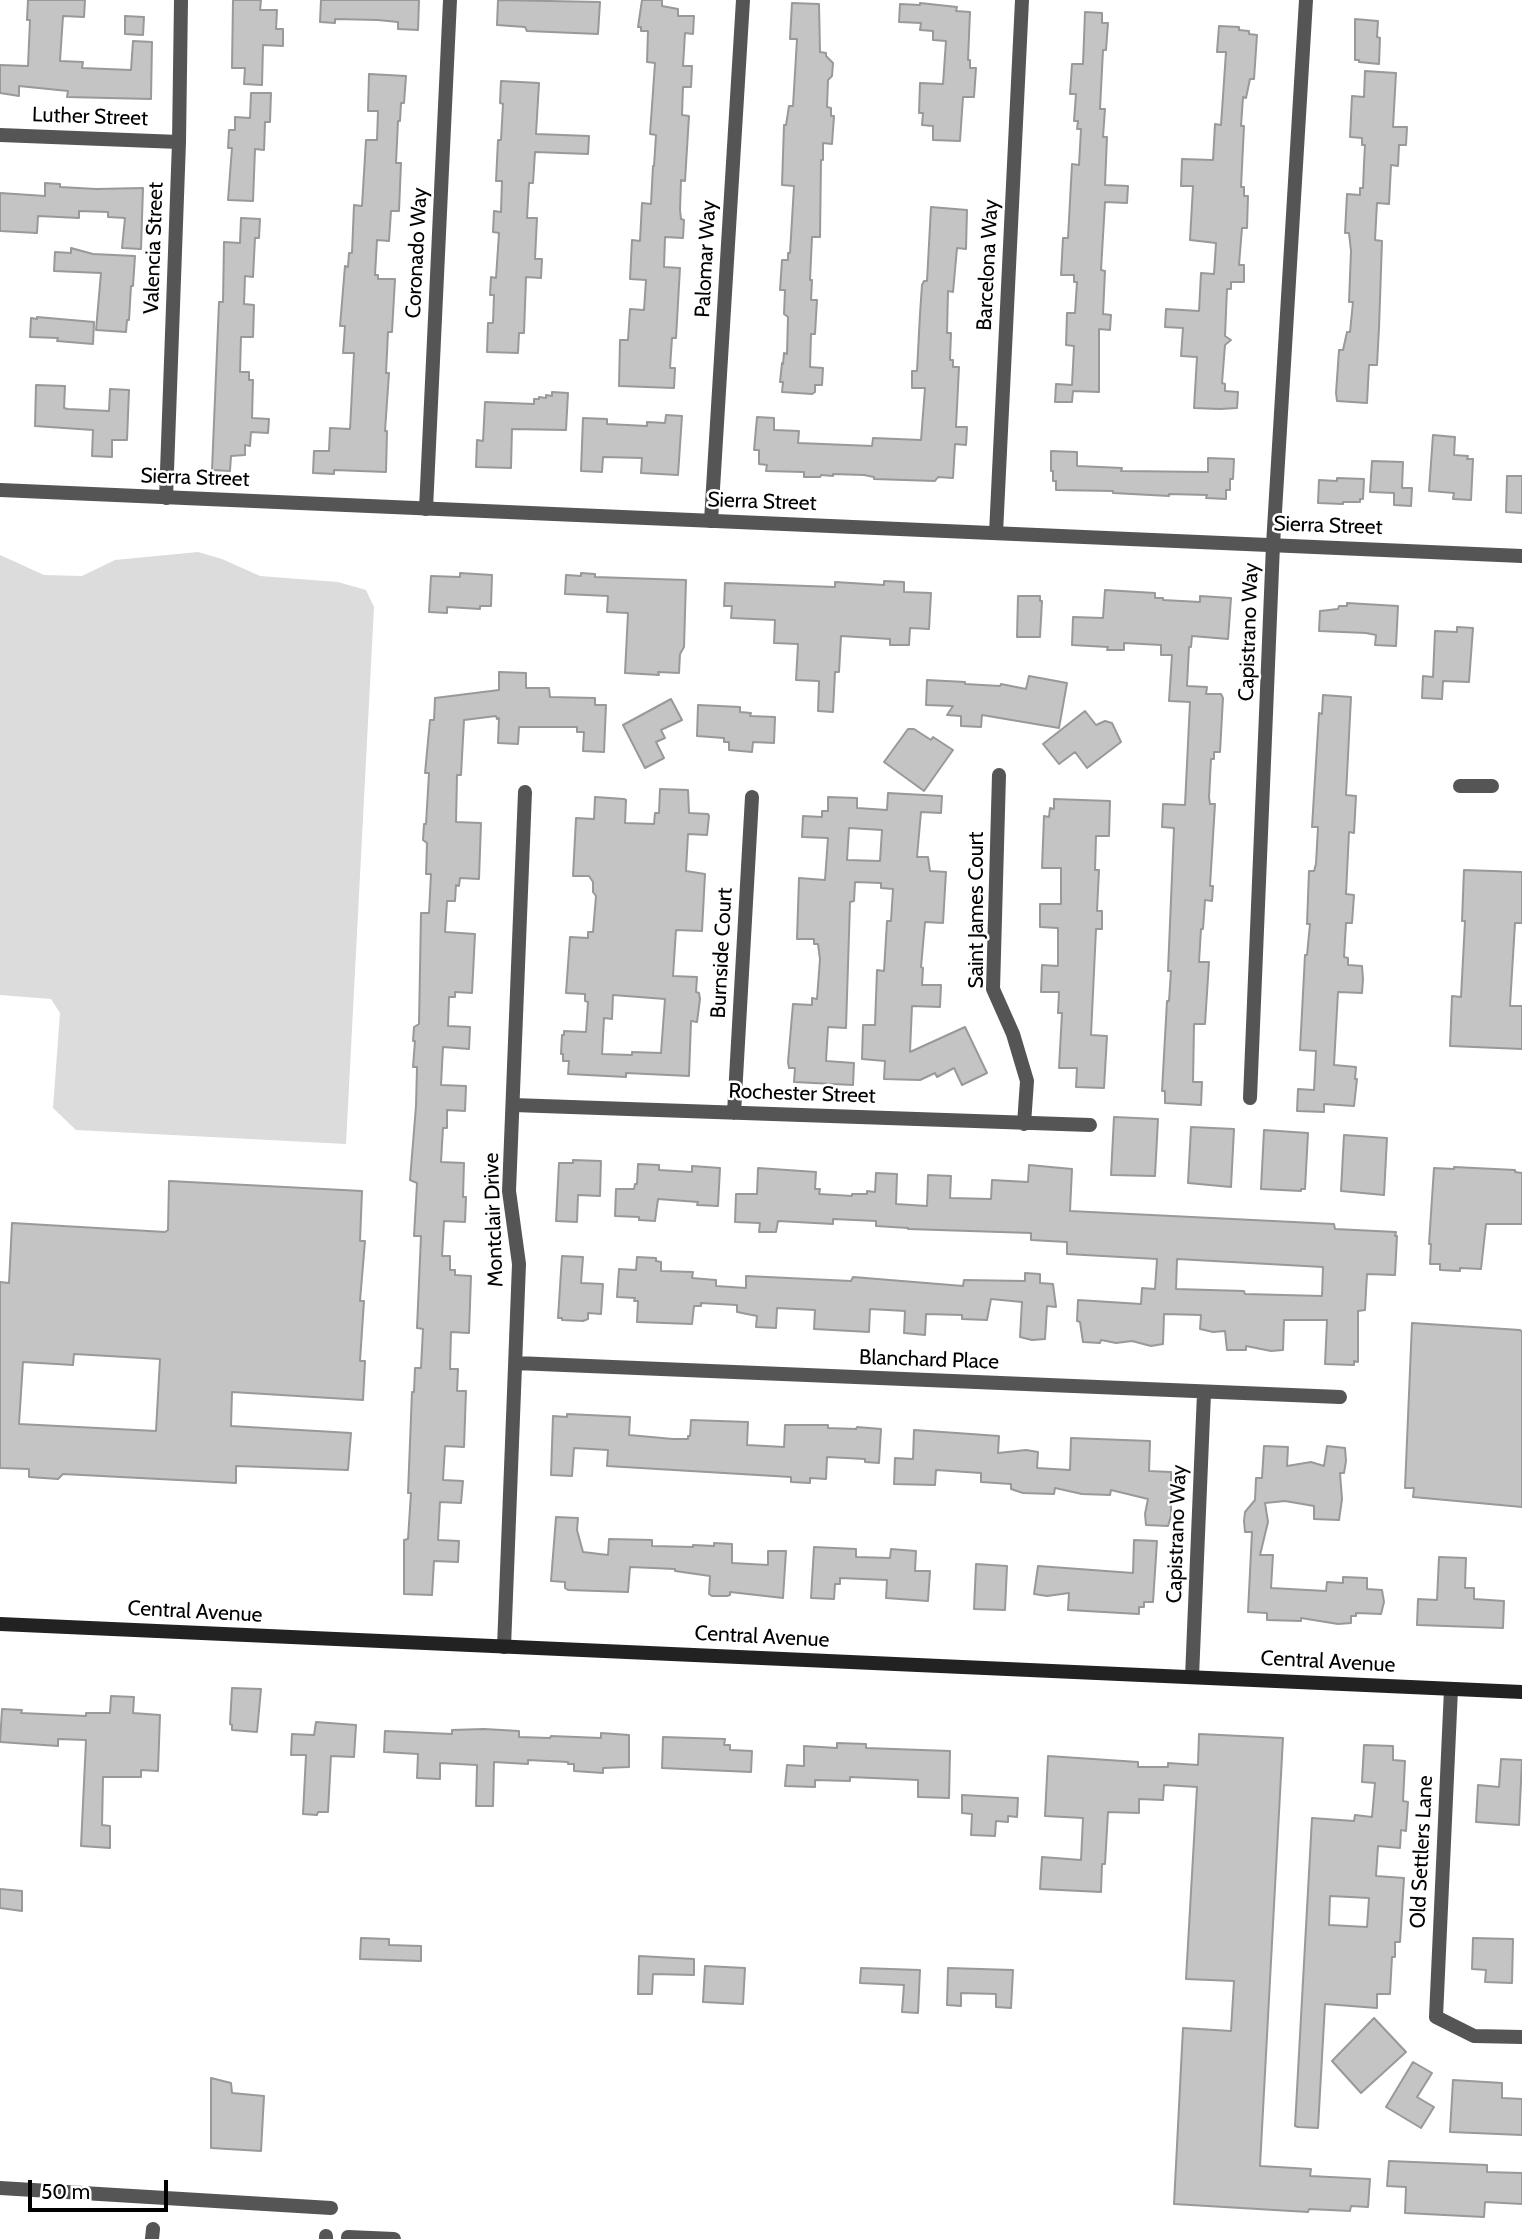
<!DOCTYPE html>
<html>
<head>
<meta charset="utf-8">
<style>
  body { margin:0 }
  #map { position:relative; width:1522px; height:2239px; overflow:hidden; background:#fff; font-family:Cabin,sans-serif }
  canvas { display:block }
  .scale { position:absolute; left:28px; top:2180px; width:140px; height:32px; box-sizing:border-box; border:4px solid #000; border-top:0; padding-left:9px; font-size:21px; line-height:24px; white-space:nowrap; color:#000; -webkit-text-stroke:5px #fff; paint-order:stroke }
</style>
</head>
<body>
<div id="map">
<canvas width="1522" height="2239"></canvas>
<div class="scale">50 m</div>
</div>
<script>
const c = document.querySelector('canvas').getContext('2d');
c.lineJoin = 'round';
function fill(path, color) { c.fillStyle = color; c.fill(path, 'evenodd'); }
function strokePath(path, color, width, dash) { c.strokeStyle = color; c.lineWidth = width; c.lineCap = dash ? 'butt' : 'round'; c.setLineDash(dash || []); c.stroke(path); }
function label(font, color, halo, rows, align = 'center') {
  c.font = font + ' Cabin,sans-serif'; c.lineWidth = 5; c.setLineDash([]); c.textBaseline = 'middle'; c.strokeStyle = halo; c.fillStyle = color; for (const [text, x, y, turn = 0] of rows) {
    c.save(); c.translate(x, y); c.rotate((+turn || 0) * Math.PI / 180); c.textAlign = isNaN(turn) ? turn : align; if (halo) c.strokeText(text, 0, 0); c.fillText(text, 0, 0); c.restore();
  }
}
const green = new Path2D(`
  M198,552L222,559L260,576L338,582L366,590L374,607L346,1144L76,1130L53,1108L60,1013L51,999L0,995V555L44,575L82,576L115,560Z`);
const building = new Path2D(`
  M28,0H85L84,17L63,16L60,61L83,62L82,68L131,70L133,41L152,42L151,99L67,97L68,91L19,86V96L0,93V65L28,66L30,20H27Z
  M233,0H261L260,10H277L276,29H283V46L263,45L262,85L244,84L245,68H232Z
  M321,0H419L418,30L398,29V22L378,20L335,19V23L320,22Z
  M498,0L600,2L598,34L527,31L525,27L497,25Z
  M642,0H662V6L678,9V16H694L693,34L685,33L683,66H692L691,87H683L682,115L689,116L685,181L681,180L680,210L681,219L684,220L683,238L665,237L664,267L680,268L676,338H672L670,368H675L674,388L619,386L620,340H628L630,309L644,310L646,280L630,279L632,240L640,241L642,203L651,204L653,166H654L656,135L650,134L655,63L647,62L648,31H641V27H638Z
  M792,3L819,4L820,52L826,53V56L833,63L832,76L828,80L827,107L831,108V116H834L832,144L823,143V160H821L820,237H812L810,280H812L811,300H817L815,334H811L810,367L823,368L822,385H815V392L812,394L782,392L783,382H780L782,363L783,364L784,353L787,354L788,317L784,314L785,290H780L782,260H788V253H790L794,186L782,185L784,125H786L789,106H793L797,39H790Z
  M920,3L957,7L956,11L970,12L968,60H970V68H976L974,97H963L960,141L933,140V126L922,125L923,113H919L920,83L943,84L946,41L933,40V31L920,30L921,23L899,22L900,4L920,5Z
  M1085,12L1102,13V23H1108L1106,50H1103L1100,109H1105L1103,137H1107L1105,185L1128,186L1127,203L1105,202L1101,270L1105,271L1103,314L1111,315L1110,330L1099,329V392L1073,391L1072,402H1055L1056,384L1072,385L1074,346L1066,345L1067,313H1075L1077,282H1074V275H1061L1063,238H1068L1072,164L1079,165L1081,129H1077L1078,121H1074L1076,94H1070L1072,64H1083Z
  M125,16L144,17L143,35L125,34Z
  M1355,19L1378,21L1377,37L1380,38L1379,64L1359,62V60H1355Z
  M1219,26L1239,27V30L1249,31V34L1257,35L1254,79H1250L1246,98L1243,97L1241,126H1244L1241,187H1244V196H1248L1247,228H1242L1239,265H1244V282H1231V289H1227L1225,336L1231,340L1225,345L1222,383L1225,384V391L1238,392L1237,408L1220,409L1194,408L1197,357L1181,356L1183,328L1165,327L1166,309L1199,311L1201,273L1214,274L1216,243L1190,240L1193,186H1181L1182,159L1213,160L1215,124L1221,125L1226,52H1217Z
  M1365,71L1396,73L1393,127H1407L1406,145H1399L1398,166L1391,165L1389,204L1377,203L1375,240L1382,241L1379,328L1377,365H1369L1367,403L1337,401L1336,393L1339,350H1343L1347,332H1350L1353,302H1349L1351,251L1349,233H1345L1347,194L1360,195V188H1363L1364,163L1365,145H1362V138L1350,137L1352,96L1364,97Z
  M369,74L406,76L404,103H401L400,121H398L396,163H401L399,211H391L389,241L377,240L375,275H378V279H395L392,332H388L386,373H389L385,431H387L386,472L334,470V474L313,473L314,451H329L330,428L350,429L354,353H343L345,326H340L345,266L348,267L349,253H352L354,205L362,206L366,140H377L378,111H368Z
  M501,81L539,83L536,134L589,136L588,154L535,152L533,183H529L527,218H537L535,259H542L541,278L526,277L524,333H519L518,353L487,352L488,323H493L494,295H490L491,277L496,278L499,233L493,232L494,211L501,212L502,181H496L498,140H501L503,104L500,103Z
  M251,93H271L270,122H265L264,150L255,149L253,201L228,200L232,148H228L229,130H235V117L250,118Z
  M45,183L60,184V187L96,189L143,188L141,249L122,248L125,218L108,217V212L79,211V218L38,216L37,233L0,231V193L45,196Z
  M931,207L967,210L966,249L957,248L953,292L948,291L947,333H951L950,360H953V367H959L956,427H967L966,445L955,444L953,478L938,477L935,481L874,479V477L864,475L833,474V476L821,475L820,477H804V472L766,471L767,465L759,464V450H754L757,417L774,418V430L799,431L798,443L872,446L873,438L921,440L925,388H912V371H917L920,314L922,285L924,281H927Z
  M241,218L260,219L259,238H255L253,277L245,276L244,304L254,305L253,337H241L240,372H249V380H253L252,418L269,419L268,433L251,432L250,446L245,445V455L231,456L230,471L212,470L219,302H223L224,242L240,243Z
  M71,248L93,254L135,256L133,286H131L129,320H127L126,332L96,330L101,273L54,271L55,252L71,253Z
  M37,317L94,322L93,344L57,341L58,338L30,337L31,318L37,319Z
  M36,385L65,386L64,408L68,409L109,411L110,389L129,390L127,440H112V457L92,456L93,430L35,426Z
  M552,392L568,393L566,430L512,429L511,468L476,467L477,440L483,441L485,402L534,404V399H539V397L546,398V395L552,396Z
  M666,415L682,416L678,475L641,473L642,458L603,457L602,472L581,471L583,418L607,419V424L647,426V422L665,423Z
  M1433,435L1455,437L1454,455L1468,456L1467,459H1473L1471,500L1453,499L1454,493L1429,491Z
  M1051,451L1077,452V466L1122,468L1121,471L1208,472V458L1234,459L1233,479H1230V490H1226V499L1206,498L1207,495L1169,494V496L1113,493V491L1056,490V481H1053V471H1051Z
  M1372,461L1403,462L1402,488H1412L1411,506L1394,505V493L1370,492Z
  M1507,476H1522V513L1506,512Z
  M1337,478L1364,479L1363,499H1360V502H1343V504L1318,503L1319,480L1337,481Z
  M460,573L492,575L491,606H480V609L447,607V613L429,612L431,576L460,577Z
  M581,573L595,574V577L686,580L684,647L680,654L679,673L658,672L659,675L625,673L628,613L607,612L608,596L565,594L566,575L581,576Z
  M884,581L904,582V592L931,593L929,629L910,628L909,645H890V639L841,636L839,672H835L833,712L818,711L819,681L796,680L798,644L774,643L775,620L731,618L732,606H724L725,583L835,587V582L884,585Z
  M1105,590L1155,593V598H1163V600L1200,602V596L1231,598L1228,639L1192,636L1191,647H1189L1187,686L1207,687L1206,694H1221L1223,698L1220,752H1214V759H1211L1209,797L1210,804H1215L1210,886H1213L1212,901L1205,900L1203,929H1201L1199,962H1209L1205,1024H1194L1193,1082H1202L1201,1105L1165,1103V1091H1162L1167,1001H1169L1171,971H1168L1174,828L1162,827L1163,804L1185,805L1190,702L1169,701L1172,655H1161V645L1124,643V650H1107L1108,647L1072,645L1073,617L1103,618Z
  M1018,596H1040V601H1042L1040,637H1017Z
  M1347,603L1398,606L1396,646L1375,645L1376,635L1366,633L1319,631L1320,611L1338,609L1339,606H1347Z
  M1457,627L1473,628L1469,682L1443,681L1442,699L1422,698L1423,676L1433,677L1435,631L1457,632Z
  M499,672L526,673V688H549L550,697L595,698V705H606L604,752L583,751L584,732H577V727H519L518,744L498,743L499,718L497,719L496,716L464,720L461,775H457L456,822L481,823L479,879L460,878L459,886L456,885L455,901H447L445,932L475,934L472,993L455,992V997H449L448,1026L470,1027L469,1049L443,1047L441,1085L466,1086L465,1111L447,1110V1128H443L441,1162L464,1163L463,1197H466L465,1222L444,1221L442,1256H450V1270H455V1275L471,1276L469,1333L451,1332L450,1369H458L457,1391H466L464,1447L445,1446L443,1480L463,1481L461,1503L440,1502L438,1540L459,1541L458,1562L434,1561L432,1595L404,1594V1540L408,1539L411,1493H408L412,1392H414L415,1368H421L423,1329L417,1328L421,1236H414L417,1183L410,1180L416,1106L417,1067H413L415,1041H413L414,1027L419,1024L421,913H429L431,874H426L427,843L423,840L424,824H426L429,773H425L430,720H434L435,698L499,690Z
  M1029,676L1067,683L1059,728L982,715L981,727L961,726V716L947,715L953,706L926,705L927,680L965,682V684L1000,686L1001,684L1026,689Z
  M1323,695L1351,697L1346,795L1356,796L1354,833L1349,832L1346,894L1354,895L1352,923H1346L1344,957L1348,958V965L1362,966L1363,979L1362,993L1338,992L1334,1065L1356,1067L1355,1079H1357L1354,1106L1324,1104V1112L1297,1111L1298,1089L1314,1090L1316,1051L1300,1050L1305,955H1307L1310,924H1307L1309,871H1314L1316,864L1318,827H1312L1319,713L1322,714Z
  M671,699L682,720L661,730L665,738L656,742L664,758L645,768L623,725Z
  M698,705L740,707V712L751,713L750,716L775,717L774,743L753,742L752,752L729,750V742H724V738L697,736Z
  M1085,711L1096,725L1105,721L1112,723L1121,742L1087,768L1075,752L1059,764L1043,744Z
  M908,729H914L931,740L933,737L953,750L924,791L884,762Z
  M660,789L688,790L689,813L708,814L709,816L707,835L688,834L686,871L705,874L702,931L676,930L673,976L697,977L696,992L699,993L700,999L697,1022L691,1021L689,1076L626,1073V1077L568,1074L569,1061H563V1054H561L562,1035H564V1031L586,1032L588,1002L585,1001V994L566,993L570,937L588,938V932H593L596,896L593,892V882L589,876H573L576,818L594,819L595,797L624,799L626,800L625,823L654,824L655,813H659ZM613,995L665,999L661,1053L632,1052V1055L602,1054L604,1018L612,1019Z
  M888,793L942,796L941,813L921,812L917,857H928L930,871L946,872L943,923L925,922L921,967L923,968L922,985H941L940,1007L912,1006L910,1052L965,1027L987,1073L962,1085L954,1068L937,1077L935,1073L920,1080L884,1079L885,1061L862,1059L863,1025H875L877,970L884,971L887,921H891L893,889L881,888V883L855,882L854,901L850,902L846,1028L828,1027L826,1061L854,1063L853,1085L794,1082L795,1068H789L788,1062L793,1004L812,1005V998L817,999L820,959L818,944H814V939H797L799,878L825,880L828,838L802,837L803,816L822,817V811H828V797L857,798V808L887,810ZM849,828L882,830L880,861L847,860Z
  M1054,799L1110,801L1109,836H1096L1095,870H1099L1097,911H1102V929H1096L1091,1035L1107,1036L1104,1088L1076,1087L1077,1068H1059L1062,1013H1058L1059,992H1041L1042,965L1058,966V928L1040,927V904H1061V868H1042L1044,816L1049,817L1050,808L1054,809Z
  M1464,870L1522,872V923H1515L1510,1006H1522V1049L1450,1046L1452,996L1461,997L1465,921H1462Z
  M1114,1117L1158,1119L1155,1176L1111,1175Z
  M1191,1127L1234,1129L1231,1187L1188,1183Z
  M1264,1130L1308,1133L1305,1189H1301V1191L1261,1189Z
  M1344,1135L1387,1138L1384,1195L1341,1191Z
  M573,1160L601,1161L600,1196L578,1195L577,1222L556,1221L559,1163H573Z
  M638,1164L659,1165V1170L692,1172V1166L720,1168L718,1206L697,1205L698,1202L658,1199L655,1221L639,1220V1217L615,1216L616,1189H634L635,1184H637Z
  M1029,1165L1072,1169L1070,1211L1334,1224L1335,1229L1396,1232L1395,1236H1397L1395,1275L1367,1274L1365,1310L1358,1311V1362L1354,1361V1365L1325,1364L1327,1320H1284L1283,1350L1271,1351L1246,1346V1350H1227L1225,1331L1213,1332L1200,1329L1201,1315L1164,1314L1163,1344L1151,1346L1132,1341L1116,1343L1101,1340L1100,1343L1083,1342L1080,1322L1077,1321L1078,1300L1141,1304L1142,1288L1155,1289L1157,1259L1067,1254V1242L1031,1240V1233L908,1229V1228L876,1226V1221L833,1219V1224L778,1221L776,1232H759L760,1223L735,1222L736,1194H757L758,1168L816,1172L815,1189H820L819,1194L852,1196V1194H867V1191L875,1192L876,1173L897,1174L896,1204L927,1206L928,1175L951,1176L950,1198L991,1199L992,1180L1028,1182ZM1177,1259L1323,1267L1322,1296L1245,1294L1244,1291L1176,1289Z
  M1454,1167L1515,1170V1172L1522,1173V1224H1486L1481,1269L1460,1268V1271L1440,1270V1264H1430L1431,1244H1429L1434,1168L1454,1169Z
  M169,1181L362,1191L360,1241H365L360,1301H364L360,1361H365L363,1400L232,1392L231,1426L351,1433L348,1470L236,1466V1483L63,1474L58,1479L29,1477V1469L0,1468V1282L9,1283L12,1223L165,1232L168,1230ZM74,1354L160,1359L156,1431L19,1424L23,1362L73,1365Z
  M562,1256L583,1257L581,1283L603,1284L601,1314L588,1313V1319L583,1321L562,1320V1318H558Z
  M637,1257L656,1258V1261L661,1262V1271L693,1272L692,1278L716,1280V1286L746,1288V1276L851,1281L853,1277L963,1286L964,1280L1025,1281V1273L1040,1274V1283L1053,1284L1056,1307L1047,1306L1045,1339L1032,1340L1020,1337L1022,1302L991,1299L987,1320L962,1319V1315L926,1314L925,1335L904,1333L905,1311L870,1309L869,1332L814,1329L815,1310L777,1308L776,1328L756,1327L757,1316L737,1312V1305L701,1303V1306H694L692,1324L637,1322L638,1301H634L635,1298L617,1297L619,1269L636,1270Z
  M1412,1323L1520,1330L1522,1332V1507L1413,1497L1414,1488H1405Z
  M567,1414L630,1417L629,1435L673,1439H688V1436H690L691,1420L748,1422L747,1445L784,1447L785,1425H828V1428L856,1429L857,1427L881,1429L879,1463L865,1462V1459L827,1457L826,1479L810,1478V1483L791,1482V1477L607,1466L608,1450L574,1448L572,1476L551,1475L553,1416L567,1417Z
  M914,1430L999,1436L998,1453L1026,1450L1038,1452L1037,1468L1070,1470L1071,1438L1150,1441L1149,1471L1171,1472V1516L1168,1526L1146,1525L1145,1514L1148,1499L1111,1490L1110,1495L1082,1494L1055,1488L1054,1494L1023,1493L1011,1489V1484L981,1482V1473L936,1470L935,1485L894,1484L895,1458L913,1459Z
  M1264,1446L1288,1447L1287,1466L1311,1462L1324,1466L1327,1446L1345,1448L1346,1461L1344,1473H1340L1342,1499L1339,1520L1314,1519V1506L1285,1501L1265,1503L1268,1522L1260,1555H1273L1271,1588L1326,1591L1327,1582L1343,1583V1577L1367,1578V1589L1382,1590L1384,1602L1381,1614L1356,1613V1616H1351V1623L1338,1624L1301,1618V1621L1267,1620V1613L1248,1612L1252,1532H1245L1244,1521L1245,1512L1255,1500L1256,1478H1262Z
  M556,1517L578,1518L577,1530L583,1552L608,1555L609,1539L652,1540V1546L693,1547V1545L714,1546V1543L732,1544V1563L768,1565V1551H786L783,1598L730,1592V1595L727,1596H712L709,1594L710,1576L675,1571V1569L630,1567L628,1592L568,1590L565,1588V1582L551,1581Z
  M1134,1540L1157,1541L1153,1602H1144V1607H1139V1614L1068,1610L1069,1593L1047,1596L1034,1594L1038,1566L1133,1573Z
  M814,1547L856,1549V1557L890,1558L891,1549L916,1551L915,1571H930L928,1601L886,1598L887,1580L840,1578V1584H835L834,1599L811,1598Z
  M1439,1557L1466,1558L1465,1588H1474V1599L1504,1601L1503,1628L1417,1625L1418,1599L1437,1600Z
  M976,1564L1007,1566L1005,1610L974,1609Z
  M232,1688L261,1689L257,1732L232,1730V1725L230,1724Z
  M111,1696L134,1697L133,1713L160,1715L158,1771L141,1770V1777H103L102,1825L110,1826V1848L81,1846L86,1740L58,1739V1746L0,1742L2,1709L22,1710L21,1713L86,1716V1713H110Z
  M316,1722L356,1725L354,1757L331,1756L328,1812H318L317,1815L303,1814L306,1755H291L292,1734L314,1735Z
  M484,1729L519,1731V1737L550,1738L551,1736L601,1738V1733L629,1735V1767L603,1768V1773L574,1771V1764H568V1762L528,1760V1764L494,1762L493,1806H476L477,1765L440,1763V1779L417,1778L418,1754L384,1752L385,1731L452,1734V1730Z
  M1199,1734L1283,1738L1260,2166L1311,2169L1310,2176L1370,2179L1368,2207L1351,2206L1350,2211L1309,2209L1308,2212L1174,2204L1183,2028L1231,2031L1234,1981L1186,1979L1197,1787L1164,1785L1163,1800L1139,1799V1813L1108,1812L1105,1864H1102L1101,1892L1040,1889L1042,1857L1081,1860L1083,1818L1045,1816L1048,1756L1138,1762V1767H1168V1763L1198,1765Z
  M663,1737L725,1739L724,1745H730V1750L752,1751L751,1772L662,1768Z
  M837,1743L866,1744V1748L950,1751L949,1798L918,1797V1780L850,1777V1781L815,1780V1787L785,1786L787,1765L804,1766V1746L837,1748Z
  M1364,1745L1393,1746V1760L1405,1761L1403,1801L1408,1802L1406,1831L1401,1830L1400,1848L1378,1846L1376,1876L1404,1878L1400,1942H1395V1957H1392L1390,1994H1377V2008L1325,2004L1318,2128L1298,2127L1295,2126L1312,1818L1354,1821L1355,1815L1372,1817L1375,1783L1362,1782ZM1330,1896L1369,1898L1367,1927L1329,1925Z
  M1501,1759L1522,1760L1519,1825L1476,1822L1478,1785L1499,1787Z
  M962,1795L1018,1798L1017,1817L1008,1816V1822L996,1821L995,1836L971,1835L972,1814L962,1813Z
  M0,1889L22,1891V1911L0,1908Z
  M361,1938L389,1939V1945L421,1946V1961L360,1959Z
  M1473,1938L1513,1939L1512,1983L1485,1982L1486,1970L1472,1969Z
  M639,1956L694,1959V1975L653,1974L652,1994H638Z
  M705,1966L745,1968L743,2004L703,2002Z
  M861,1968L920,1970L918,2013L902,2012L904,1985L860,1983Z
  M948,1968L1013,1970L1011,2008L996,2007V1994L961,1993V2006L947,2005Z
  M1374,2018L1406,2052L1361,2093L1332,2061Z
  M1413,2062L1432,2073L1417,2097L1434,2107L1421,2128L1386,2107Z
  M211,2078L231,2083L232,2093L264,2096L261,2151L211,2148Z
  M1453,2080L1502,2083V2098L1522,2099V2135L1450,2132Z
  M1389,2161L1487,2165V2172L1522,2173V2204L1485,2202L1484,2217L1405,2213L1406,2187L1387,2186Z`);
const minor = new Path2D(`
  M0,135L179,142
  M166,498L179,142L181,0
  M426,509L450,0
  M711,521L743,0
  M996,533L1022,0
  M999,775L993,989L1013,1034L1027,1081L1024,1124
  M1460,786H1492
  M1250,1098L1273,545L1306,0
  M513,1105L1090,1125
  M734,1113L752,797
  M516,1363L1340,1397
  M504,1647L519,1264L509,1191L525,792
  M1192,1677L1204,1393
  M1451,1689L1436,2017L1474,2036L1522,2037
  M0,2188L331,2208
  M152,2239L153,2229
  M326,2239V2236
  M348,2239V2237L394,2239`);
const tertiary = new Path2D(`
  M0,490L1522,556`);
const secondary = new Path2D(`
  M0,1624L1522,1692`);
const streetNames = [
  ["Luther Street",90,117,2],
  ["Valencia Street",154,248,-88],
  ["Coronado Way",417,253,-87],
  ["Palomar Way",706,259,-87],
  ["Barcelona Way",988,265,-87],
  ["Sierra Street",195,478,2],
  ["Sierra Street",762,502,2],
  ["Sierra Street",1328,526,2],
  ["Capistrano Way",1249,632,-88],
  ["Saint James Court",977,910,-90],
  ["Burnside Court",722,953,-87],
  ["Rochester Street",802,1094,2],
  ["Montclair Drive",494,1220,-92],
  ["Blanchard Place",929,1360,2],
  ["Capistrano Way",1177,1534,-88],
  ["Central Avenue",195,1612,3],
  ["Central Avenue",762,1637,3],
  ["Central Avenue",1328,1662,3],
  ["Old Settlers Lane",1422,1852,-87]
];
fill(green, '#dcdcdc');
fill(building, '#c4c4c4');
strokePath(building, '#999', 2);
strokePath(minor, '#555', 14);
strokePath(tertiary, '#555', 14);
strokePath(secondary, '#222', 14);
label('21px', '#000', '#fff', streetNames);
</script>
</body>
</html>
